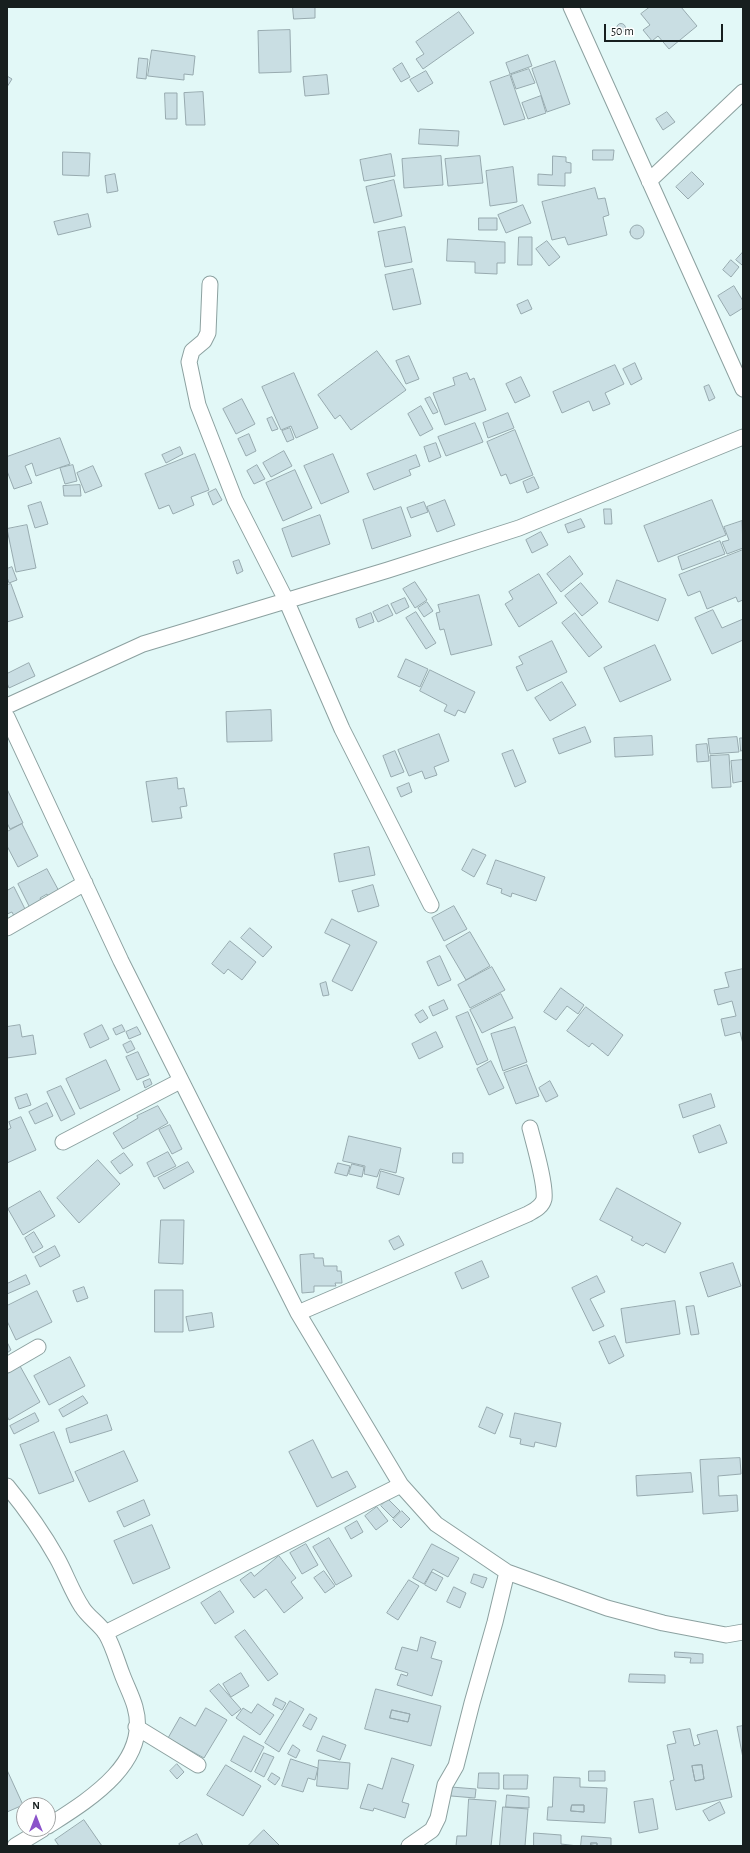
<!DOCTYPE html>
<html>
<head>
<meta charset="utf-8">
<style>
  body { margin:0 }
  #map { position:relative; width:750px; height:1853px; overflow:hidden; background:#e2f8f7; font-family:"Alegreya Sans",sans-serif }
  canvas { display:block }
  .frame { position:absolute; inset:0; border:8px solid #171f1f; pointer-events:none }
  .north { position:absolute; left:16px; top:1797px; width:40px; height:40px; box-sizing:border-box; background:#fff; border:1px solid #a2a5a5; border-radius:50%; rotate:0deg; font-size:11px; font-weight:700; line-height:16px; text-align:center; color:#171f1f }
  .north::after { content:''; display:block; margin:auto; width:14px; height:18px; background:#8b53ca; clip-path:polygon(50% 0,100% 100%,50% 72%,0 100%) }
  .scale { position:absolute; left:604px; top:24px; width:119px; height:18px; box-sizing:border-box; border:2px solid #171f1f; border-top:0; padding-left:5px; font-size:12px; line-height:14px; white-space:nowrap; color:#171f1f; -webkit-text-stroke:3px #fff; paint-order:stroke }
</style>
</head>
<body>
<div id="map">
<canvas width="750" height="1853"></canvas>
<div class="frame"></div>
<div class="north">N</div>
<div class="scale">50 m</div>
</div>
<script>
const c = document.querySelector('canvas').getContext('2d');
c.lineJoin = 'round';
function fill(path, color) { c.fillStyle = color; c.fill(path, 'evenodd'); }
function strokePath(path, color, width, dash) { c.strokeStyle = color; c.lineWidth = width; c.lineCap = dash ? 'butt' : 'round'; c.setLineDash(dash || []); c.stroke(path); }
const building = new Path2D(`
  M293,7H315V18L294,19Z
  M650,7H681L697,26L669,49L658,36L652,41L643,30L650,25L641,14Z
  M459,12L474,33L423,69L416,59L424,54L416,42Z
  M616.5 28a4.5 4.5 0 1 1 9 0a4.5 4.5 0 1 1-9 0Z
  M290,30L291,72L259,73L258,31Z
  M152,50L195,56L193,75L184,74V80L148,76Z
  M528,55L532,66L510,74L506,63Z
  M139,58L148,59L146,79L137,78Z
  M555,61L570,104L547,112L532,69Z
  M402,63L410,77L401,82L393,69Z
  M529,69L535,83L516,89L511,75Z
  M426,71L433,83L418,92L410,80Z
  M327,75L329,94L305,96L303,77Z
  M510,75L525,119L504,125L490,82Z
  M7,76L12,79L7,87Z
  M203,92L205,125H186L184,93Z
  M165,93H177V119H166Z
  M541,96L546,113L528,119L522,103Z
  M667,112L675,122L663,130L656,119Z
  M420,129L459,131L458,146L419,144Z
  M593,150H614L613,160H593Z
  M63,152L90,153L89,176L63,175Z
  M391,154L395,176L364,181L360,160Z
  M441,156L443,185L404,188L402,159Z
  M480,156L483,183L448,186L445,159Z
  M553,156L566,157V162L571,163V173H565V186L538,185V174L552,175Z
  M513,167L517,202L490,206L486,171Z
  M692,172L704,184L688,199L676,187Z
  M115,174L118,191L107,193L105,176Z
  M394,180L402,216L374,223L366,187Z
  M595,188L598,199L605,198L609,215L603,217L607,235L568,245L565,237L552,240L542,202Z
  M523,205L531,223L506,233L498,215Z
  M88,214L91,227L58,235L54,222Z
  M479,218H497V230H479Z
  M630 232a7 7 0 1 1 14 0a7 7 0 1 1-14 0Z
  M405,227L412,262L385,267L378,232Z
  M519,237H532V265H518Z
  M448,239L505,242V263H497V274L475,273V262L447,261Z
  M547,241L560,257L549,266L536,249Z
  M743,252V264L742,265L736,260Z
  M731,260L739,267L731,277L723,270Z
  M413,269L421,304L393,310L385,275Z
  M734,286L743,301V308L730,316L718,296Z
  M528,300L532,309L521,314L517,305Z
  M377,351L406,390L351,430L340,415L335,419L318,395Z
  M409,356L419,379L406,384L396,361Z
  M635,363L642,379L631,385L623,369Z
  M615,365L624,384L605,393L610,404L593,411L589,401L562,413L553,392Z
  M294,373L318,428L296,438L291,426L281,430L262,387Z
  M467,373L470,380L474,378L486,410L445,425L433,393L455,385L453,378Z
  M521,377L530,396L515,403L506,384Z
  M709,385L715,398L709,401L704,387Z
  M430,397L438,412L433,414L425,399Z
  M242,399L255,424L236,434L223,409Z
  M421,406L433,429L420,436L408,414Z
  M508,413L514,428L488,438L483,423Z
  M272,417L278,429L272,431L267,419Z
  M475,423L483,442L446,456L438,437Z
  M290,428L294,439L287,442L282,431Z
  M515,430L533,475L510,484L506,474L501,476L487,442Z
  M249,434L256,451L246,456L238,439Z
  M60,438L70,464L36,476L32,463L25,466L32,483L14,489L7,471V457Z
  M436,443L441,457L429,462L424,447Z
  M180,447L183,454L166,463L162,455Z
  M284,451L292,466L271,477L263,463Z
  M195,454L209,490L191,497L194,505L173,514L169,505L159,509L145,474Z
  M333,454L349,492L321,504L304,466Z
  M416,455L420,466L409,470L411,475L374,490L367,474Z
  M73,465L77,481L65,484L60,468Z
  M257,465L265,479L254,484L247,471Z
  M93,466L102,486L85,493L77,473Z
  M295,470L312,508L283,521L266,483Z
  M534,477L539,488L527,493L523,482Z
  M80,485L81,496H64L63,486Z
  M216,489L222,500L213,505L208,493Z
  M445,500L455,525L437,532L427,507Z
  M712,500L726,535L658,562L644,526Z
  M41,502L48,524L35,528L28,506Z
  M424,502L428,512L411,518L407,508Z
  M401,507L411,536L372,549L363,520Z
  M604,509H611L612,524H605Z
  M320,515L330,544L292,557L282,529Z
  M581,519L585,527L568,533L565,525Z
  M742,521L743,548L727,554L722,542L729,540L724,527Z
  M27,525L36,568L16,572L7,529Z
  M541,532L548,545L532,553L526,540Z
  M720,541L725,554L682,570L678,557Z
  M743,550V600L738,602L736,597L707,609L700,591L688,596L679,575Z
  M570,556L583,574L561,592L547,574Z
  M239,560L243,571L237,574L233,562Z
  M12,567L17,580L9,583L7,577V569Z
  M539,574L557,603L519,627L505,604L513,599L509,592Z
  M617,580L666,599L658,621L609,602Z
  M415,582L427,600L415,608L403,589Z
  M581,583L598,603L582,616L565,596Z
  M11,584L23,617L7,622V585Z
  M479,595L492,645L451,655L444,629L440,630L436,613L440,612L438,605Z
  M405,598L409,607L396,614L391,604Z
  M427,602L433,611L424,617L418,608Z
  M388,605L393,615L378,622L373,612Z
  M713,610L722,628L743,619V640L712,654L695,618Z
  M416,612L436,643L426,649L406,618Z
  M371,613L374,622L359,628L356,619Z
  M575,613L602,647L589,657L562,623Z
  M552,641L567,672L527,691L516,667L523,664L519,657Z
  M655,645L671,680L620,702L604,668Z
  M406,659L428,669L420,687L398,677Z
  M29,663L35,676L9,688L7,683V674Z
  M430,670L475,692L465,713L458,710L455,716L444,711L447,705L420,691Z
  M562,682L576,705L550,721L535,698Z
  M271,710L272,741L227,742L226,712Z
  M585,727L591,742L559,754L553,739Z
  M439,734L449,761L434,767L437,775L425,779L422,771L409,776L398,750Z
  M652,736L653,755L615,757L614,738Z
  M737,737L739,752L710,754L708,739Z
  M740,738H743V750L741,751Z
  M707,744L709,761L697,762L696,745Z
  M513,750L526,782L515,787L502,754Z
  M395,751L404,772L391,777L383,756Z
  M729,755L731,787L712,788L710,756Z
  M743,760V781L733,783L731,761Z
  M177,778L178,789L184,788L187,806L180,807L182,818L152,822L146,782Z
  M409,783L412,792L401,797L397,788Z
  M7,789L23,823L10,829L7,823Z
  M22,824L38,856L18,867L7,846V832Z
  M369,847L375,875L339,882L334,854Z
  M473,849L486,855L474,877L462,870Z
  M496,860L545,877L536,901L512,893L511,897L501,893L502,889L487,884Z
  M47,869L60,893L49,899L47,894L40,898L42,902L30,908L18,884Z
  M373,885L379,906L358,912L352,891Z
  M14,887L26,911L14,916L12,912L7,914V891Z
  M454,906L467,929L444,941L432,918Z
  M332,919L377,942L352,991L332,981L350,945L325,933Z
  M250,928L272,947L263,957L241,938Z
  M470,932L490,966L466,980L446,946Z
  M230,941L256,962L242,980L228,969L224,974L212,964Z
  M440,956L451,980L438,986L427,962Z
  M492,967L505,990L470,1008L458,985Z
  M743,969V1044L740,1032L725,1036L721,1019L736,1016L732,1001L718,1005L714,990L729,987L725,973Z
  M326,982L329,995L323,996L320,984Z
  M561,988L584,1005L578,1014L567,1006L556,1020L544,1012Z
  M501,994L513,1018L482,1033L470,1010Z
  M444,1000L448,1009L433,1016L429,1007Z
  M586,1007L623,1035L608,1056L592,1043L589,1047L567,1031Z
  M423,1010L428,1018L420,1023L415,1015Z
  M468,1012L488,1060L477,1065L456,1017Z
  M20,1025L22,1037L33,1035L36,1054L7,1058V1027Z
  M102,1025L109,1039L90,1048L84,1034Z
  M122,1025L125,1031L116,1035L113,1029Z
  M137,1027L141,1034L129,1039L126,1032Z
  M515,1027L527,1062L503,1071L491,1034Z
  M436,1032L443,1047L419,1059L412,1044Z
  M131,1041L135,1049L127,1053L123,1045Z
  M138,1052L149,1075L137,1080L126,1057Z
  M106,1060L120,1090L80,1109L66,1079Z
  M491,1061L504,1088L489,1095L477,1069Z
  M527,1065L539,1096L516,1104L504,1073Z
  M150,1079L152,1084L145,1088L143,1082Z
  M550,1081L558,1096L546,1102L539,1088Z
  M61,1086L75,1114L61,1121L47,1092Z
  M27,1094L31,1105L19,1109L15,1098Z
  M711,1094L715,1107L683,1118L679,1105Z
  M47,1103L53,1116L35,1124L29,1112Z
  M158,1106L168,1123L123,1149L113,1133L138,1118L137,1116Z
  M21,1117L36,1150L7,1163V1130L11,1128L9,1122Z
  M170,1125L182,1149L172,1154L159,1130Z
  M720,1125L727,1143L699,1153L693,1136Z
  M349,1136L401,1148L396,1173L380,1169L377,1177L364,1174L365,1166L343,1161Z
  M168,1152L176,1166L154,1177L147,1163Z
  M124,1153L133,1165L120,1174L111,1162Z
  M453,1153H463V1163H453Z
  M98,1160L120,1184L79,1223L57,1198Z
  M188,1162L194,1172L164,1189L158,1178Z
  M338,1163L350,1166L347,1176L335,1173Z
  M352,1164L364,1167L362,1177L349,1174Z
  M381,1171L404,1178L399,1195L377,1188Z
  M617,1188L681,1223L665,1253L646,1243L643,1246L631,1240L633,1237L600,1220Z
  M40,1191L55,1216L23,1235L8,1209Z
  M161,1220H184L183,1264L159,1263Z
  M34,1232L43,1247L33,1253L25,1238Z
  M399,1236L404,1245L394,1250L389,1241Z
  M55,1246L60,1256L40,1267L35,1257Z
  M314,1254V1258H323L324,1266H337V1271H341L342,1283H335L336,1286H314V1292L302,1293L300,1255Z
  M482,1261L489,1277L462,1289L455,1273Z
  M733,1263L741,1286L708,1297L700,1273Z
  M26,1275L30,1284L7,1294V1284Z
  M597,1276L605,1292L590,1299L604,1326L593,1331L572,1288Z
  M84,1287L88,1298L77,1302L73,1291Z
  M155,1290H183V1332H155Z
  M37,1291L52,1322L16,1340L7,1321V1306Z
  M675,1301L680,1334L626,1343L621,1309Z
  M694,1306L699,1334L691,1335L686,1307Z
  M212,1313L214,1327L189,1331L186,1317Z
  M615,1336L624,1356L609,1364L599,1342Z
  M7,1342L11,1350L7,1353Z
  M70,1357L85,1386L49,1405L34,1376Z
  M20,1366L40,1402L9,1420L7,1416V1374Z
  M83,1396L88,1403L63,1417L59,1410Z
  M487,1407L503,1414L495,1434L479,1427Z
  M35,1413L39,1421L14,1434L10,1426Z
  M515,1413L561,1423L556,1447L535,1442L534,1447L520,1444L521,1439L510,1437Z
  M107,1415L112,1430L70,1443L66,1429Z
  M54,1432L74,1481L39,1494L20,1445Z
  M313,1440L332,1478L347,1471L356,1487L317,1507L289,1452Z
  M124,1451L138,1481L89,1502L75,1472Z
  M740,1458L741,1474L718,1476L719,1496L737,1495L738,1511L703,1514L700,1460Z
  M691,1473L693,1492L637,1496L636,1476Z
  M388,1499L400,1511L393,1518L381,1506Z
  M144,1500L150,1515L124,1527L117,1512Z
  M377,1507L388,1521L376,1530L365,1516Z
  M402,1511L410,1519L401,1528L393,1520Z
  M357,1521L363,1532L351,1539L345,1528Z
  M152,1525L170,1568L133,1584L114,1541Z
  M329,1538L352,1576L336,1585L313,1547Z
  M306,1544L318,1565L302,1574L290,1553Z
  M432,1544L459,1558L448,1577L433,1569L424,1584L413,1578Z
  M279,1556L296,1578L291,1582L303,1598L284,1613L266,1589L254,1598L240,1580L251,1572L254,1576Z
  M324,1571L335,1586L325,1593L314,1578Z
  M432,1572L443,1578L436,1591L425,1585Z
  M474,1574L487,1578L483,1588L471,1583Z
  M409,1580L419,1586L398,1620L387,1613Z
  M454,1587L466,1593L460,1608L447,1602Z
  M220,1591L234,1612L215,1624L201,1603Z
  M245,1630L278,1674L268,1681L235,1637Z
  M421,1637L436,1642L431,1658L442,1661L432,1696L397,1685L401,1674L407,1676L408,1673L395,1669L402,1647L417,1651Z
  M675,1652L703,1654V1663H690L691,1658L675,1657Z
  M241,1673L249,1686L231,1697L223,1684Z
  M630,1674L665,1675V1683L629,1682Z
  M219,1684L241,1709L232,1716L210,1691Z
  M376,1689L441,1706L431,1746L365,1729ZM392,1710L410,1714L408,1722L390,1718Z
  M276,1698L286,1703L282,1710L273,1705Z
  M290,1701L304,1709L279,1752L265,1743Z
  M258,1704L274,1715L260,1735L236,1718L243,1708L251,1713Z
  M206,1708L227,1720L204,1758L168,1738L180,1717L195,1726Z
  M392,1710L410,1714L408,1722L390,1718Z
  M310,1714L317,1718L311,1730L303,1726Z
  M743,1726V1758L737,1727Z
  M690,1729L694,1746L700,1744L697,1735L717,1730L732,1797L676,1810L670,1781L674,1780L667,1745L676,1743L673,1732ZM702,1765L704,1779L695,1781L692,1766Z
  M244,1736L264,1747L251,1772L231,1761Z
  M323,1736L346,1745L340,1760L317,1751Z
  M293,1745L300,1750L296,1758L288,1754Z
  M264,1753L274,1757L264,1777L255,1772Z
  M392,1758L414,1765L402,1802L409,1804L405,1818L374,1808L373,1811L360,1808L368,1784L382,1789Z
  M291,1759L318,1768L315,1780L308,1778L303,1792L282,1786Z
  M319,1760L350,1763L348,1789L317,1786Z
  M177,1764L184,1772L177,1779L170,1771Z
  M226,1765L261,1786L243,1816L207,1795Z
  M702,1765L704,1779L695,1781L692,1766Z
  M7,1770L23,1805L7,1812Z
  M589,1771H605V1781H589Z
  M272,1773L280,1778L275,1785L268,1780Z
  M479,1773H499V1789L478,1788Z
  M504,1775H528L527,1789H504Z
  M554,1777L580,1778V1787L607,1788L605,1823L547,1820L548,1807H552ZM572,1805H584V1812L571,1811Z
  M451,1787L476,1789L475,1798L451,1796Z
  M507,1795L529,1797V1808L506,1807Z
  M469,1799L496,1801L491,1846H456L457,1836H466Z
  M653,1799L658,1829L639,1833L634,1802Z
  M720,1802L725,1813L709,1821L703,1811Z
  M572,1805H584V1812L571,1811Z
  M503,1807L528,1809L525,1846H500Z
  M84,1820L102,1846H59L55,1840Z
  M264,1830L280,1846H248Z
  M534,1833L561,1835V1844L578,1846H534Z
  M197,1834L203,1846H180L179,1844Z
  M582,1836L611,1838V1846H581ZM591,1843H597V1846L591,1845Z
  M591,1843H597V1846L591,1845Z`);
const street = new Path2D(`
  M571,7L743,389
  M649,181L743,92
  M210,284L208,333L204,341L192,351L189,362L198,405L235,500L286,600L342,729L431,905
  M7,706L143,644L388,570L519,528L743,437
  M7,717L121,961L298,1313L401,1485L436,1524L507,1572L607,1608L663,1623L726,1635L743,1632
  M7,928L85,883
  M63,1142L180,1081
  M298,1313L528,1214C535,1210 542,1207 544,1199C546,1184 534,1144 530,1128
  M7,1365L38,1347
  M7,1486C25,1508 43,1533 57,1558C66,1574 72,1592 82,1607C88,1617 100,1624 106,1634C113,1646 117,1661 122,1674C126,1685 132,1696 135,1707C151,1763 87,1801 48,1826
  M105,1633L401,1485
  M136,1727L198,1765
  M15,1846L43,1829
  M409,1846L432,1830L438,1818L445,1785L456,1766L472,1703L495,1622L507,1572`);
fill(building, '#c9dee3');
strokePath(building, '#97aaaf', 1);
strokePath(street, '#8ca1a0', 17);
strokePath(street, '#fff', 15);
</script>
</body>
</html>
